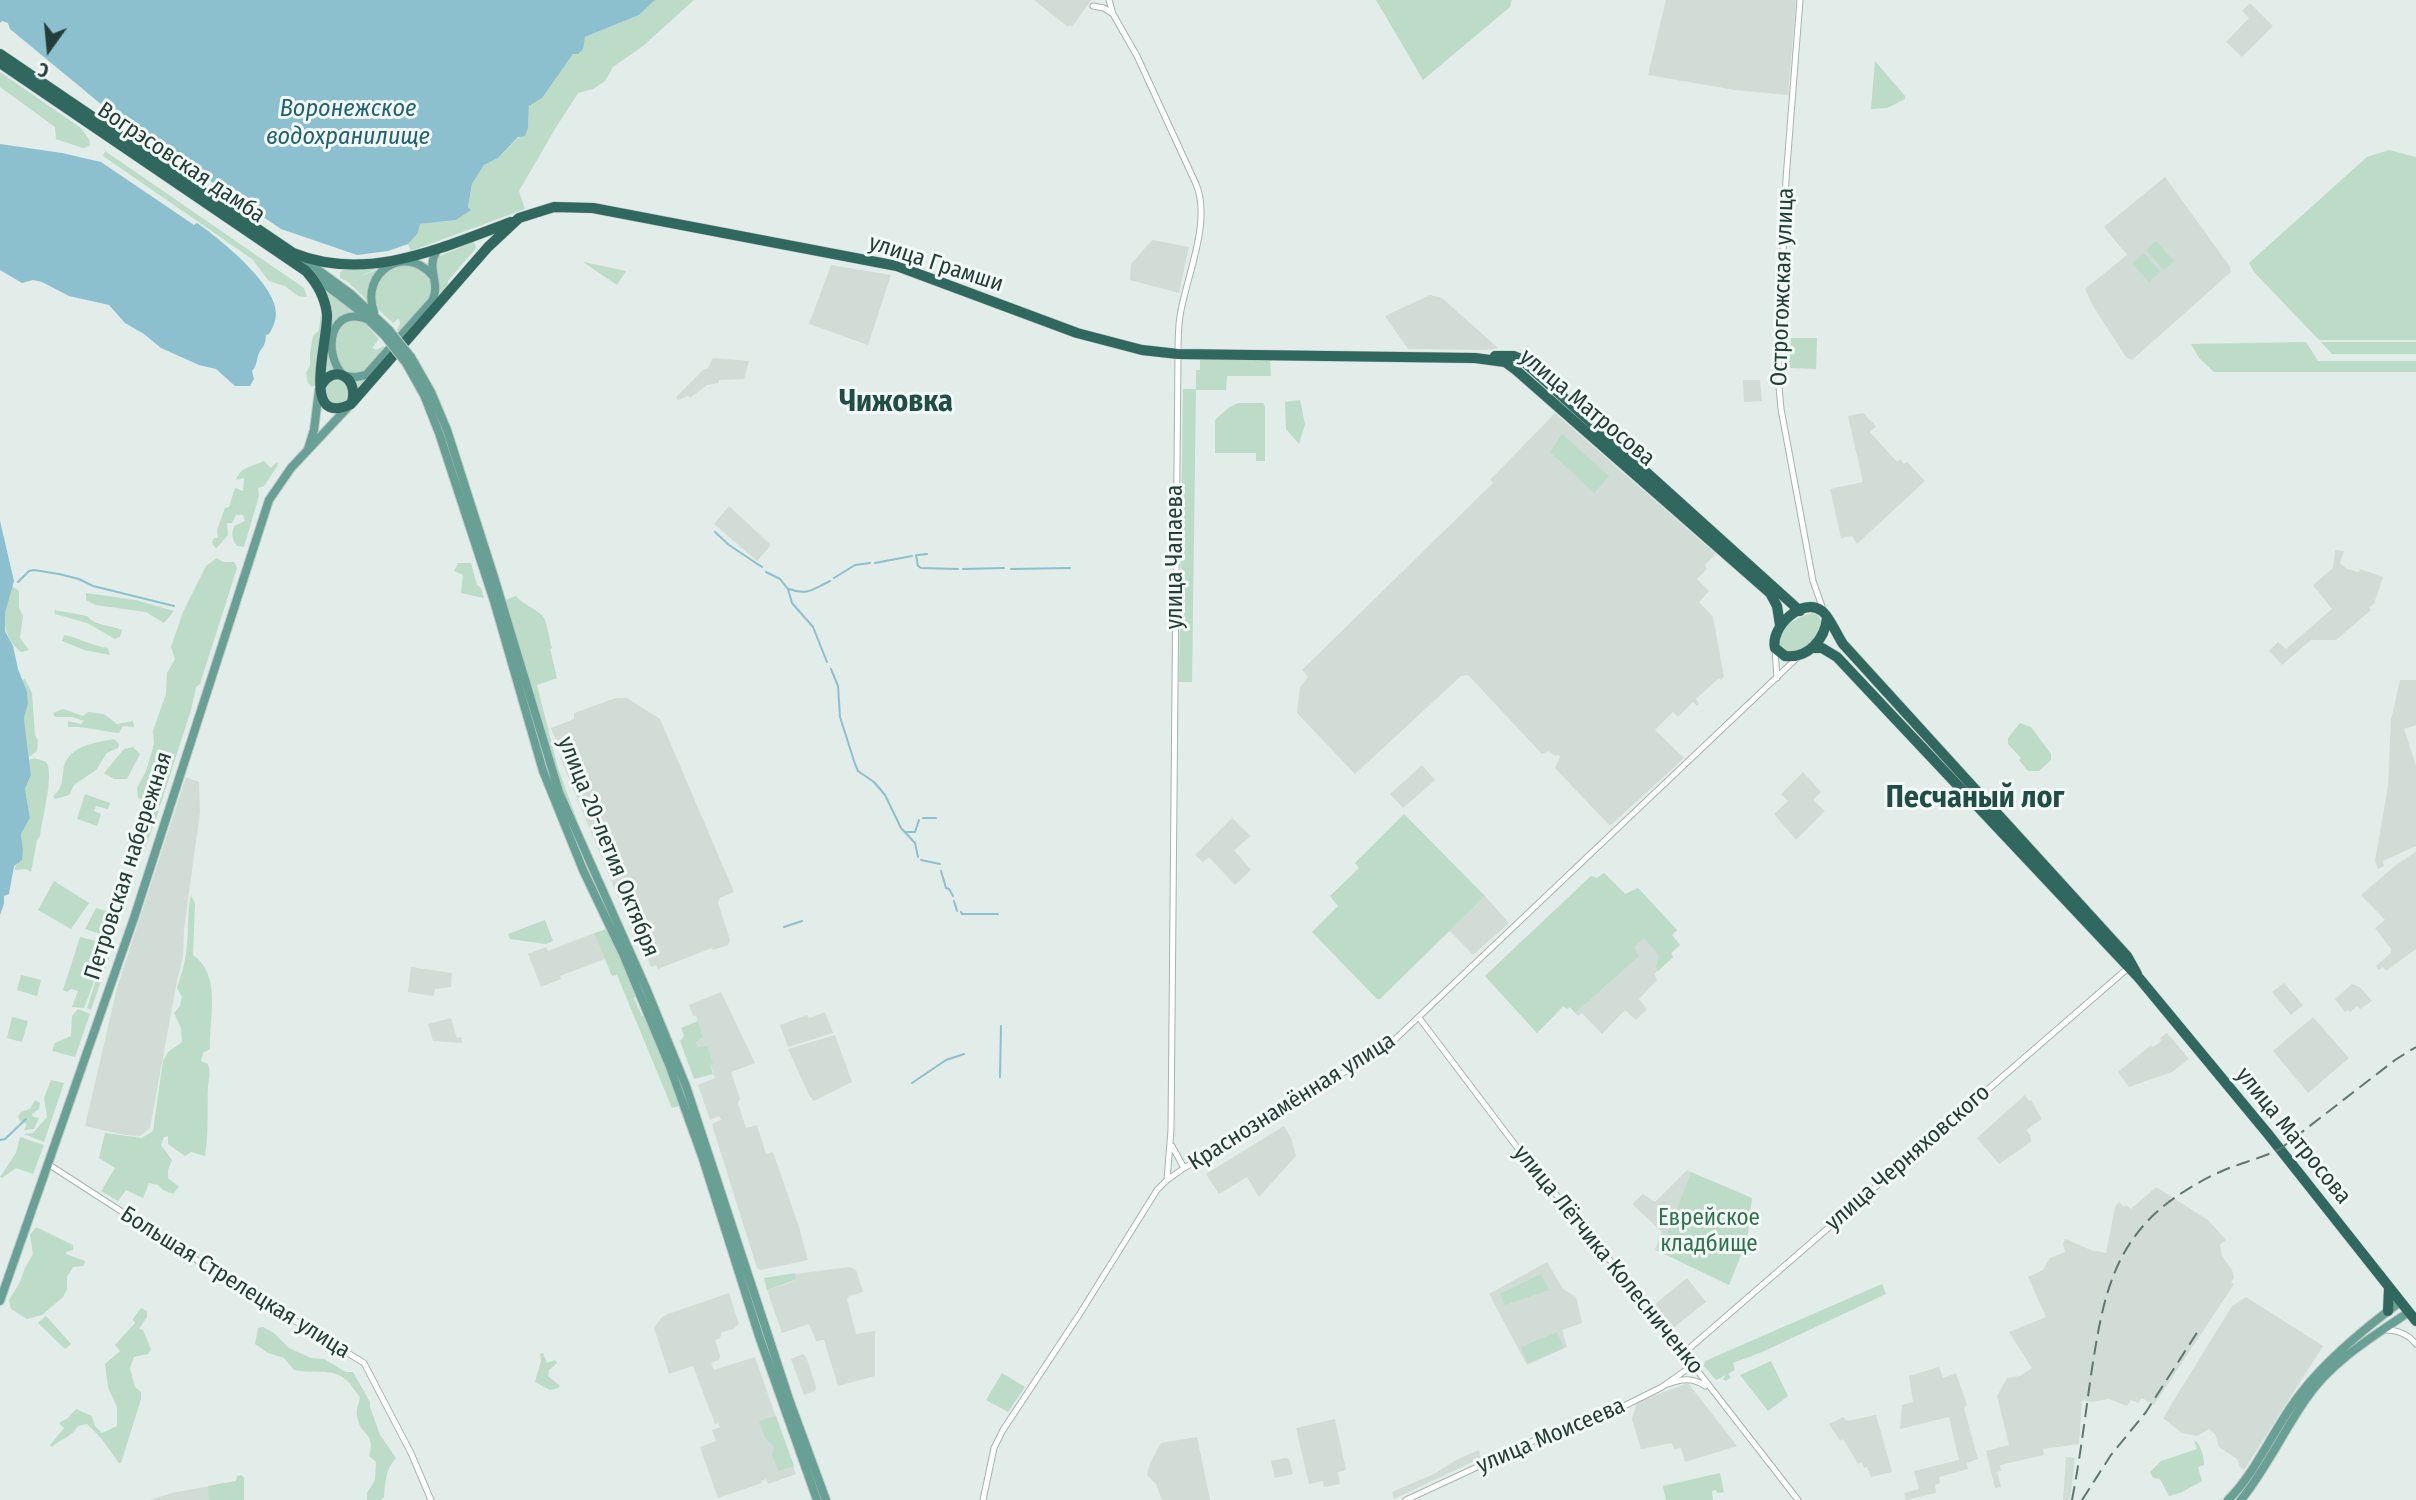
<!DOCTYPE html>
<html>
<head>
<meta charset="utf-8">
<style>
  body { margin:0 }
  #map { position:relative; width:2416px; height:1500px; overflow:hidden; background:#e2ece8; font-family:"Fira Sans Condensed",sans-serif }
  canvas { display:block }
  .north { position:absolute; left:14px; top:14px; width:70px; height:70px; -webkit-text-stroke:5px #f3f9f6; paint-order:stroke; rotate:195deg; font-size:19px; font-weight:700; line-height:28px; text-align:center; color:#233d37 }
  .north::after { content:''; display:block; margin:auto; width:24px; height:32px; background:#233d37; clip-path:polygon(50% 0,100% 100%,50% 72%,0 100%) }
</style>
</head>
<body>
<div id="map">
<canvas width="2416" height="1500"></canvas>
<div class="north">С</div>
</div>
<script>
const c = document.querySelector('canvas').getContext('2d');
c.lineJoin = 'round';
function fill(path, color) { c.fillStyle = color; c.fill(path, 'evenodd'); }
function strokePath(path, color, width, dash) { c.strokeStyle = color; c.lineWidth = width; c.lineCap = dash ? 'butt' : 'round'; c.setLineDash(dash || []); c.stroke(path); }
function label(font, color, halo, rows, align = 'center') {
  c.font = font + ' "Fira Sans Condensed",sans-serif'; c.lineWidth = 6; c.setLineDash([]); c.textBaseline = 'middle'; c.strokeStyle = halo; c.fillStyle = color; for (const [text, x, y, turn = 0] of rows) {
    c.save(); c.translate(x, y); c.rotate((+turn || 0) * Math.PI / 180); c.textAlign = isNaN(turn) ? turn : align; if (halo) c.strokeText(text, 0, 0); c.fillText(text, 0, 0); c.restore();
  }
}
const built = new Path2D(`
  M1034,0H1091L1072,27L1070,25L1068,27Z
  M1666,0H1796L1788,95L1735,90L1648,75Z
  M2250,3L2273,26L2242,57L2226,42L2249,18L2242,11Z
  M2165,177L2231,268L2230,269L2231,272L2132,360L2126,357L2093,306L2085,289L2127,255L2104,227Z
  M1152,240L1189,247L1179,293L1130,280L1131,264Z
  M831,265L891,275L868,345L809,324Z
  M1430,295L1442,298L1498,348L1487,350L1408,349L1385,316Z
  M713,358L749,361L744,379L719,380V383L707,385L690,398L688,396L678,400L676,397L703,370L708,368Z
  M1743,380H1760L1762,401L1744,402Z
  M1555,413L1716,554L1705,565L1707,569L1697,579L1709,591L1699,602L1713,617L1724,677L1721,680L1719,678L1696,699L1699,704L1697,706L1693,702L1678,717L1673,712L1655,730L1684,758L1610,826L1555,768L1560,757L1558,754L1555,756L1549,751L1542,754L1468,675L1461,676L1355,774L1297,713L1300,687L1308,677L1302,670L1493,483L1490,480Z
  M1863,413L1876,426L1870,432L1897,462L1900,459L1904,464L1907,462L1925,481L1857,544L1852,536L1841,538L1830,489L1863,482L1848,416Z
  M729,506L771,545L757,561L714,524Z
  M2335,550L2344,551L2340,563L2347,569L2359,572L2360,569L2383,577L2374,604L2369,607L2371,610L2336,640H2311L2282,665L2269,651L2278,642L2286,649L2332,609L2313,585L2333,568Z
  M2400,680H2416V725L2404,729L2416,766V846L2383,861L2384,866L2378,869L2375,861L2388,787L2391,720Z
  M616,698H627L660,719L734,892L720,898L718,903L730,940L728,945L713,950L712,948L658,969L656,965L651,967L637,935L633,934L560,757L562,756L551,728L574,719V713Z
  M1422,765L1435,780L1403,808L1390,794Z
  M1803,772L1821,792L1813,800L1825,811L1796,840L1774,814L1788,801L1781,794Z
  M186,777L199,782L200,812L184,929L183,956L176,986L150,1128L140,1136L125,1135L85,1126L117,988Z
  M1232,818L1251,836L1234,850L1251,870L1235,885L1209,857L1203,862L1195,855Z
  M2416,852V949L2386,971L2383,967L2379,970L2376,966L2391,953V949L2375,928L2385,920L2361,895L2396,865Z
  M1604,873L1625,894L1638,888L1677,930L1672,935L1680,945L1671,953L1673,957L1654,974L1657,980L1639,999L1647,1009L1636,1020L1625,1010L1602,1034L1582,1013L1578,1016L1570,1007L1567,1009L1564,1006L1537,1033L1485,976L1591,876L1597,878Z
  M1485,896L1509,923L1473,955L1451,932H1448Z
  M594,933L605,959L560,976L561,979L541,987L528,954L546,947L548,951Z
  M411,967L452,973L451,987L435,989L434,996L408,992Z
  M2284,983L2303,1005L2291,1015L2272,992Z
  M2352,984L2360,987L2372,1001L2360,1009L2357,1006L2350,1012L2348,1010L2345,1012L2335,999Z
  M721,992L755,1063L731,1072L740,1099L738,1103L746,1128L757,1125L766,1154L773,1152L799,1227L808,1260L761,1270L757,1268L713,1128L712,1124L721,1120L719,1116L710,1120L698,1085L715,1078L704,1047H698L696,1041L703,1037L696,1016H693L689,1005Z
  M825,1012L833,1033L788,1047L780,1025L807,1015L809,1018Z
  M2313,1017L2349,1058L2308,1093L2273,1051Z
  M451,1018L457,1038L461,1037L462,1043L433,1041L428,1024Z
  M2167,1033L2189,1059L2172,1072L2129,1087L2118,1072L2151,1045L2153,1047L2161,1041L2160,1038Z
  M835,1035L852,1082L814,1101L809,1095L788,1049Z
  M2025,1095L2029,1101L2031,1100L2042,1119L2026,1130L2030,1135L2031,1142L1999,1164L1977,1138Z
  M1284,1126L1291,1138L1296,1156L1259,1197L1247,1177L1219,1194L1206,1174Z
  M1687,1170L1691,1172L1660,1252L1655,1250L1662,1232L1632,1204L1643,1194L1655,1202Z
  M2156,1187L2208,1220L2226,1240L2220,1245L2222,1256L2232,1270L2234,1278L2231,1282L2234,1284L2154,1405L2142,1398L2138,1403L2131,1400L2127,1406L2109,1399L2092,1402L2082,1400L2079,1444L2043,1449L2044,1455L2000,1465L2001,1471L1997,1472L2001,1487L1995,1488L1986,1451L2009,1445L1997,1396L2007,1378L2020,1376L2032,1368L2009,1332L2046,1317L2028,1277L2043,1270L2050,1258L2065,1252L2063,1244L2065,1239L2091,1250L2106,1253L2115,1207L2119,1202L2124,1207L2127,1205L2131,1209Z
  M1547,1262L1563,1289L1576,1297L1582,1323L1562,1330L1567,1347L1527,1365L1489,1294Z
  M850,1267L856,1270L863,1292L849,1296L847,1299L856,1334L875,1331V1376L838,1386L824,1340L816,1341L809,1324L782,1333L767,1290L795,1281V1274Z
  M1687,1278L1706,1302L1673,1328L1654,1305Z
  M729,1293L739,1324L733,1329L722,1332L720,1338L715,1340L720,1356L719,1360L711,1363L714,1370L755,1357L796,1474L768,1484L766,1479L761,1481L762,1483L718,1498L700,1447L716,1441L712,1430L720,1427L718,1423L715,1424L693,1366L669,1374L654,1328L662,1317L668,1314Z
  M2246,1297L2323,1346L2244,1470L2240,1467L2237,1459L2219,1447L2215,1434L2209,1429L2197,1436L2182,1433L2163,1418L2232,1306Z
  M803,1354L807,1359L816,1387L815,1391L804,1395L791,1359Z
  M1939,1367L1943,1378L1956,1373L1967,1405L1964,1408L1978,1459L1967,1463L1968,1469L1939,1477L1940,1483L1935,1485L1936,1493L1906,1500L1904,1493L1919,1489L1914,1471L1959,1460L1949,1417L1900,1429L1902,1405L1913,1402L1909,1376Z
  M1688,1383L1737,1446L1685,1462L1681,1448L1674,1449L1672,1443L1641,1449L1632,1419L1637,1402Z
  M1876,1415L1892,1472L1871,1477L1867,1467L1864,1468L1862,1462L1858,1464L1843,1439L1840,1441L1829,1424L1843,1417L1847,1421Z
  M1335,1419L1346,1470L1338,1472L1340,1484L1324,1487L1323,1481L1309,1484L1296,1428Z
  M1197,1437L1210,1500H1162L1156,1484L1147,1475L1150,1463L1161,1443Z
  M1479,1450L1481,1458L1394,1499L1392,1492L1434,1474L1458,1459Z
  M2066,1457L2075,1458L2070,1500H2063Z
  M1285,1458L1289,1459L1293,1474L1275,1478L1271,1461Z
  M237,1481L238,1500H150L172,1493Z`);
const green = new Path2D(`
  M655,0H694L643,46L613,67L605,81L593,89L578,93L555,129L519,191L525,209L411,251L408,244L418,233L420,224L456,220L470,210L468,208L472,184L484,165L498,158L528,128L529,106L542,97L573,54H578L582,49L585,37L639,15Z
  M1376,0H1512L1510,7L1423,80Z
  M1875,61L1905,96V99L1887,108L1871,109Z
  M0,72L81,128L89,139L90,146L83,148L56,139L55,127L0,87Z
  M2389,150L2416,157V340H2319L2254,272L2249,263L2367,157Z
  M105,151L304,288L307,297L298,296L285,286L269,281L252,259L103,156Z
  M2156,241L2174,261L2164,270L2146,250Z
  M474,242L476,248L448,281L447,290L355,395L351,379H356L438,297C439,283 434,271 437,257Z
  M2144,253L2160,272L2149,282L2132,263Z
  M583,262L626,271L617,285Z
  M409,263L427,274L432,286L430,299L401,333L397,330L400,324L399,318L393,323C366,299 370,300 386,270Z
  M383,266L358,277L379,269L369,286L368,301L348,282L340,278V272L346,269Z
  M321,287L353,312L339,320L331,361L336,371L323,376L327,347Z
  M321,313L323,315L316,385L312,387L308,383L306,373L310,366V353L313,336L319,330Z
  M361,319L379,339L372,348L376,350L384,346L386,349L366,373L346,374L335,359L336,332L347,320Z
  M1791,338H1817L1816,369L1788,368Z
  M2306,342L2318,361H2416V372H2214L2199,358L2191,344Z
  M2321,342H2416V354H2332Z
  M1200,359L1270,360L1271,376H1227L1226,390H1196L1192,682H1179L1183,389H1196V370H1200Z
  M331,378L345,380L351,394L347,401L331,404L323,392Z
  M1300,400L1305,424L1299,444L1286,429L1285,402Z
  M1238,403H1263L1265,406V461H1256V453H1215V420L1228,408Z
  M1562,434L1609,476L1594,493L1550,452Z
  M264,461L271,468L277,462L278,465L264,486L258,488L259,496L244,547L237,546C232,539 231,535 234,526L245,521L243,515H236L232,523H227L228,535L216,549L212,543L214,538H218L217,530L225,508L229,507L235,488L243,491L244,478L236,480C241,466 252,467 264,461Z
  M217,558L223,562H234L237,568L200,684L196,687L191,710L160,806L144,802L145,800L138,798L137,788L146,771L154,744L153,731L166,694L167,673L175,659L171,647L183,612L206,566Z
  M458,563H471L477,585L481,588L484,598L461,593L463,575L454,571Z
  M12,586L19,591V608L23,616L20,638L29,650L21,652C0,636 2,609 12,586Z
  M86,593L136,600L174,611L164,623L146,612L96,605L86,600Z
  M516,596C524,606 537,608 544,618C548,626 549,639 552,648L550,649L557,678L537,685L558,768L586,845L561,784L505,600Z
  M54,610L87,616C95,626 111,625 122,630L120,637L115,639L87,623L55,614Z
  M1812,613L1817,614L1822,622C1814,643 1804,658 1780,649C1778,626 1792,620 1812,613Z
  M64,635C80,638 92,646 108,648L110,655L84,650L62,641Z
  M25,679L32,693L35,735L38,741L37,751L29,757L24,718L28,704L22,680Z
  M63,709L83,716L88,712L104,714L117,724L133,721L134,727L123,726L119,733C104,732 80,725 68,727V721L81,724L84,721L72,717H55L53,713Z
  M2020,723L2031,727L2051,754V760L2039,771H2028L2019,760L2021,758L2008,744V738Z
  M114,739L119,744L118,748L107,753L96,770L74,785L69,795L55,799L53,796C62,789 62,782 63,772C65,746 94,743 114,739Z
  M133,747L140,754L127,779H114L104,773L124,749Z
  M35,758C37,759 44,761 46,762C55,772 41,823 40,836L37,840L31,872L26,869L14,870L23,849L21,834L30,818L25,789L31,775L29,760Z
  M85,794L110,803L108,809L96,806L94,811L101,814L97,826L77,819Z
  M143,806L159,811L143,853L126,847L132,832L141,834L140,818Z
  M1404,814L1485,896L1380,999H1377L1312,932L1338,906L1330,896L1359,868L1355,863Z
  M1604,873L1625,894L1638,888L1677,930L1672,935L1680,945L1671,953L1673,957L1658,971L1656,967L1659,955L1644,938L1634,947L1639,956L1575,1013L1570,1007L1567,1009L1563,1006L1537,1033L1485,976L1591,876L1597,878Z
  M54,881L89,903L71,929L38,910Z
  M191,895L195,904L193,955C222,975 209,1019 210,1049L203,1053L201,1061L208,1064C211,1075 209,1076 208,1086C207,1110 209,1133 205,1156L191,1152L185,1156L168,1144V1136L164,1137L161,1145L172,1160L168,1170V1178L179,1187L173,1194L163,1190L158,1185L149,1183L143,1198L126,1190L118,1201L101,1191L115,1168L99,1158L105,1133L142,1138L153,1131L163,1061L168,1052L182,1042L181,1028L174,1013L180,1006L182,997L177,988C182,973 186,960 187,945C189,928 187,912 191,895Z
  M96,908L117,914L109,937L85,929Z
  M545,920L553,941L546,944L510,939L508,934Z
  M607,929L637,995L634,998L642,1016H645L682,1105L672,1108L617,975L612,976L594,933Z
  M80,937L104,943L102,949L105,950L108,944L113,946L91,1010L87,1008L103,958L84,1008L72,1007L78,991L71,989L67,992L63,990Z
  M21,975L41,980L37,996L17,990Z
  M78,1009L90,1014L75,1057L52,1051L55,1043L71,1036L72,1016Z
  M12,1017L28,1021L22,1042L7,1038Z
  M698,1021L703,1037L696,1042L698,1047L707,1046L713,1063L710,1065L713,1074L694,1079L680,1041L684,1036L681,1028Z
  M51,1080L64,1083L44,1142L24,1134L33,1133L47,1117L44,1098Z
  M35,1100L40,1103L39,1109L32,1114L33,1117L39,1118L34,1129L24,1130L27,1124L20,1121L18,1116L21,1112L30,1109Z
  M20,1137L44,1145L33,1174L16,1168L2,1178L0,1177L16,1153Z
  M1691,1172L1752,1198L1747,1240L1729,1285L1660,1252Z
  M36,1227L73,1245V1250L66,1252V1254L85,1261V1263L83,1266L73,1267L67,1277V1289L63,1297L42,1315L27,1319L11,1309L9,1300L20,1282L25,1268L33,1254L30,1235Z
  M795,1273V1280L767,1290L764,1278Z
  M1541,1274L1549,1290L1505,1305L1500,1294Z
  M1882,1284L1886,1294L1762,1352L1733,1363L1735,1370L1728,1374L1731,1377L1726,1381L1723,1379L1726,1375L1716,1380L1704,1366L1705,1361Z
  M141,1308L147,1311V1317L139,1329L143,1330L151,1349L148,1354L134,1357L130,1368L135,1387L141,1392V1399L121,1463H119L101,1438L87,1424L78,1426C71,1438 61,1438 52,1447L50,1445L64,1428L59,1423L68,1418L76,1409L92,1416L95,1426L102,1433L117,1426V1407L108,1387L105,1364L120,1351L115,1345L135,1323L133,1319Z
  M46,1316L71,1344L65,1349L38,1323Z
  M263,1327L274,1333L289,1348L311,1358L324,1359L346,1372H353L370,1402V1407L380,1435L396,1458C386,1468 385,1482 384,1497L381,1500H367V1493L375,1480L376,1462L369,1456C376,1433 361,1435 358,1420C355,1411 358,1406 360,1398C339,1362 327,1376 294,1370L284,1358L268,1353L255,1344L258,1328Z
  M1557,1332L1564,1348L1528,1363L1521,1347Z
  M543,1353L547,1363L555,1360L557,1363L549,1370L548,1376L560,1386L558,1388L550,1390L535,1382L541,1361L540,1354Z
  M1771,1361L1788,1396L1768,1411L1740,1375Z
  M1002,1373L1025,1387L1008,1412L986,1400Z
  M776,1416L794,1466L778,1471L772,1454L774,1448L772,1444L765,1438L759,1421Z
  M2194,1440C2201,1443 2204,1458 2204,1465L2198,1467L2202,1481L2180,1493L2169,1496L2160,1479L2153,1478L2150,1472L2161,1461L2197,1449Z
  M1720,1473L1724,1492L1717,1493L1716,1490L1712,1491L1713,1500H1666L1663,1486Z
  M241,1475L244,1478V1500H209L208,1486L236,1481L237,1476Z`);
const water = new Path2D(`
  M0,0H655L639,15L585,37L583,49L578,54H573L542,98L529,106L528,128L525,136L518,137L498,158L484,165L472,184L468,207L471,210L456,220L420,224L418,233L408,244L388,251L357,255L281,229L119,119L10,29L8,23L2,21L0,23Z
  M0,144L62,153L101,162L194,225L197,223C219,238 276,284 276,313C276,320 273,328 269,334L266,335C265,349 262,345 258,356C256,362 257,365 252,371L254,379L250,386H235L216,369L199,365L161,348L144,334L125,323L109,305L69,296L42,282L33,280L22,283L0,270Z
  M0,521L14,581L5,613V631L13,646L18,669L27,692L28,704L24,718L31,775L25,789L30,818L21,834L23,849L22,860L14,866L9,894L4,896V904L0,915Z`);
const stream = new Path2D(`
  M715,532L729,545L762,567
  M916,555L918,566L921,568L958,569
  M918,555L927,554
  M875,563L912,556
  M963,569L1004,568
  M1011,569L1070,568
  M766,572L780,579L788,589L792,603L813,627L827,662
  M834,578L855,565L870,563
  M18,582L29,571L34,570L59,574L79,579L93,586L174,606
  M789,589C808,596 813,589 830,581
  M831,669L838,686L840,717L855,764L858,771L874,782L885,795L901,828L915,843L918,857
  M923,818H936
  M905,832H915L919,820
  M921,860L940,864
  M941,871L946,888L949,889L953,896
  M954,901L957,911
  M961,912L962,914H998
  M784,927L802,921
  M1000,1077L1001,1026
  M912,1083L946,1060L964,1054
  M0,1140L5,1139L26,1119`);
const minor = new Path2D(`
  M1109,0L1113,14
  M1800,0L1786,179L1778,375L1781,409L1813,581L1824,612
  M1093,6L1104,8L1113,14L1137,56L1196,184C1212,222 1186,277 1180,316C1178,329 1178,342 1178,354L1171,1130L1167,1180
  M1775,649L1777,678
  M1420,1019L1516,1146L1641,1298L1798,1500
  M1172,1146L1184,1168
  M48,1164L220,1275L364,1363L411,1453L431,1500
  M2385,1330C2397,1330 2408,1334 2416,1344
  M1684,1353L2128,968
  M1668,1384C1681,1379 1693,1377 1705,1386
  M983,1500L994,1448L1003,1430L1079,1315L1157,1190L1167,1180L1184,1168L1388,1046L1798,657
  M1406,1500L1572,1423L1618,1409L1662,1387L1693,1365`);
const major = new Path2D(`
  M299,256L351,294L389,330
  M311,274L356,308L384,335
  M374,312C360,273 404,243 432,275
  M371,321C330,301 321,353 344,376L356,377L366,375L432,301C442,282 424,269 438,249
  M411,357L431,392L447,430L494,577L559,792L646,988L686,1086L790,1402L826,1500
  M406,363L424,395L439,433L494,601L543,771L583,870L623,954L670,1067L703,1159L759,1336L817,1500
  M308,449L314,430L319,390
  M0,1301L134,918L269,500L291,468L351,404
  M2228,1500C2258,1470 2274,1427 2301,1393C2328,1358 2365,1328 2400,1302
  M2241,1500C2266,1469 2283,1432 2306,1399C2331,1362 2372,1337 2409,1312`);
const highway = new Path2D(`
  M0,54L293,253C367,283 441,248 511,222
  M0,63L306,271C317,283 325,297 327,314C329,338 299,429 351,404L488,247L519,218L554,207L593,208L897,266L1077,333L1142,350L1178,354L1475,358L1505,362L1516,370L1770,593L1777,606L1780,625
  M1495,356H1514L1521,359L1800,611
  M321,386C333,363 359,377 352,402
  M1827,618C1825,639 1808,659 1785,656L1775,648C1770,627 1803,596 1822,611C1829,616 1837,635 1843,644L2127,956L2137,974
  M1812,648H1822L1837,657L2139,978L2268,1134L2416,1321
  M2388,1311L2389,1288`);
const rail = new Path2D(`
  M2072,1500C2081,1454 2086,1408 2093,1362C2103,1300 2113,1247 2165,1205C2177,1195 2205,1178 2220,1172C2239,1163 2260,1159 2280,1149L2395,1060L2416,1047
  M2082,1500L2111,1455L2146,1412L2200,1328`);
const majorBridge = new Path2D(`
  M389,330L411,357
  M384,335L406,363`);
const streetNames = [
  ["Вогрэсовская дамба",181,163,34],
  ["улица Грамши",936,264,18],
  ["Острогожская улица",1783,287,-88],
  ["улица Матросова",1587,408,40],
  ["улица Чапаева",1176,557,-90],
  ["улица 20-летия Октября",608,847,68],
  ["Петровская набережная",129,866,-72],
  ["Краснознамённая улица",1292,1102,-32],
  ["улица Матросова",2293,1136,51],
  ["улица Черняховского",1908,1158,-41],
  ["улица Лётчика Колесниченко",1608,1260,51],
  ["Большая Стрелецкая улица",235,1283,32],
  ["улица Моисеева",1551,1436,-23]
];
const parkNames = [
  ["Еврейское",1709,1219],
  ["кладбище",1709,1245]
];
const waterNames = [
  ["Воронежское",348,109],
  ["водохранилище",348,137]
];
const districtNames = [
  ["Чижовка",896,403],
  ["Песчаный лог",1975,799]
];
fill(built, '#d1dcd7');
fill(green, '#bcdcc7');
fill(water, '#8dc0cf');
strokePath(stream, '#8dc0cf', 2);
strokePath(minor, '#a5b4af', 7);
strokePath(major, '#c1c9c7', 10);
strokePath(highway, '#c1c9c7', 11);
strokePath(minor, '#fff', 5);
strokePath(major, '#69a095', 8);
strokePath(highway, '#306860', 10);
strokePath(rail, '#5d7873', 2, [14, 7]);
strokePath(majorBridge, '#c1c9c7', 10, []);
strokePath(majorBridge, '#69a095', 8);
label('23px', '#233d37', '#f3f9f6', streetNames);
label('23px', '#2f724d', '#f3f9f6', parkNames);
label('italic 24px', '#1f6276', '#f3f9f6', waterNames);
label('bold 30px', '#204e46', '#f3f9f6', districtNames);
</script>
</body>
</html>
